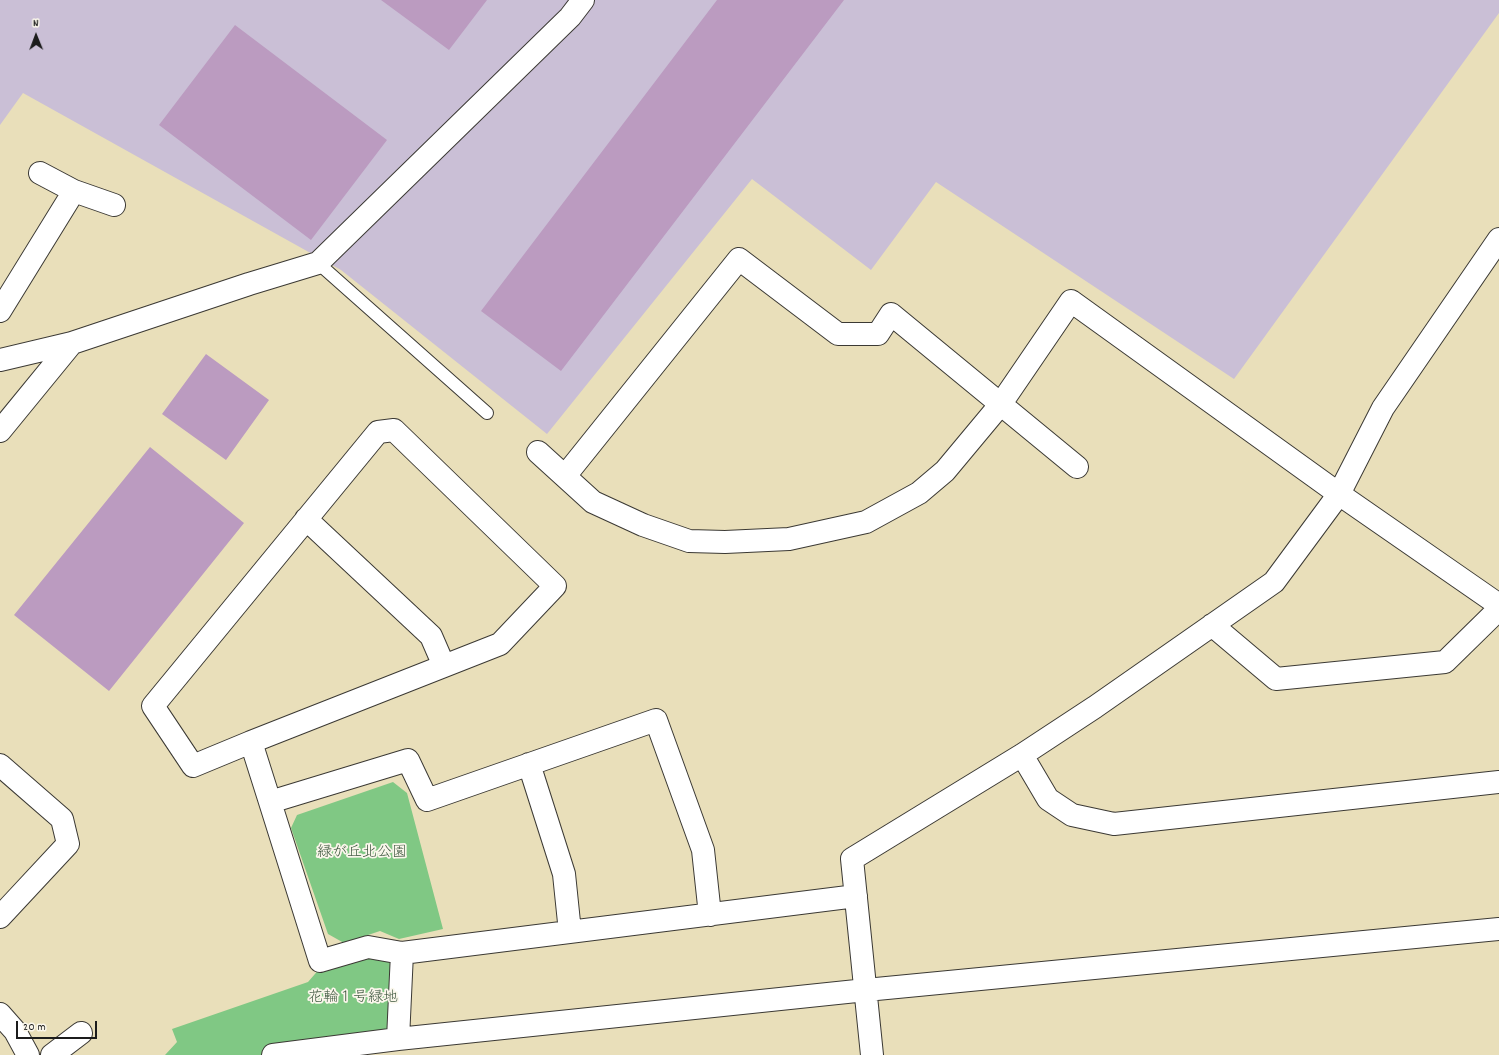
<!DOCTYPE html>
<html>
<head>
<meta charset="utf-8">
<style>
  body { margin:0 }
  #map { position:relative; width:1499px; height:1055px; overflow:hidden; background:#e9dfba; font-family:Dekko,sans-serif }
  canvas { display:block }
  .north { position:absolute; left:16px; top:16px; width:40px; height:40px; -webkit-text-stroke:3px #fbf7ec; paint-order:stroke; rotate:359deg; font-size:11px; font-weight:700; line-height:16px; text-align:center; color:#1c1c1c }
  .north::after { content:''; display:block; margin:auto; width:14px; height:18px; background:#1c1c1c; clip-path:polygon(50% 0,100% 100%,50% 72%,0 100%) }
  .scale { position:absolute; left:16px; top:1021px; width:81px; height:18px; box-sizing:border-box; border:2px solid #1c1c1c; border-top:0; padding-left:5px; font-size:12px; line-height:14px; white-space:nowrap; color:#1c1c1c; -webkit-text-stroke:3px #fbf7ec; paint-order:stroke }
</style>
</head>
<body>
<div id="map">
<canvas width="1499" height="1055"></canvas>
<div class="north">N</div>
<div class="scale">20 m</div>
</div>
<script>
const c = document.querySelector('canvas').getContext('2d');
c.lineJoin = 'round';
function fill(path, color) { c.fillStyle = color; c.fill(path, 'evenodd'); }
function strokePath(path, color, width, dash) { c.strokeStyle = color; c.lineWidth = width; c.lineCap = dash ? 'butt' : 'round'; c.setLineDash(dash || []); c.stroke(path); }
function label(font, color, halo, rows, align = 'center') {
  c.font = font + ' Dekko,"Klee One",sans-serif'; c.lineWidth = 3.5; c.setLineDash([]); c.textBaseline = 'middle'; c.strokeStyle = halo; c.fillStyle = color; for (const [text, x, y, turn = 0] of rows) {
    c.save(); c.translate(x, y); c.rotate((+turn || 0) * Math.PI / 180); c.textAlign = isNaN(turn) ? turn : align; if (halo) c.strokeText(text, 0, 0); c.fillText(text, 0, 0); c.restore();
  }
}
const industrial = new Path2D(`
  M0,0H1499V13L1234,379L936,182L871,270L752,179L547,434L341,270L23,93L0,125Z`);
const green = new Path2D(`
  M393,782L407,793L443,929L399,939L380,931L344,943L328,934L291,828L297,815Z
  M370,950L397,957L395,1036L271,1051L261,1055H165L177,1042L172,1029L308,982L321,967Z`);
const building = new Path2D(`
  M381,0H487L449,50Z
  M717,0H844L561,371L481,311Z
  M235,25L387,140L311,240L159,125Z
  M206,354L269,400L226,460L162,414Z
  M150,447L244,523L109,691L14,615Z`);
const lane = new Path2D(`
  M318,263L487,413`);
const street = new Path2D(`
  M40,173L74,191L114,205
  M0,311L74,191
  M0,360L72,343L249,284L318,263L570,17L583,0
  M0,431L72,343
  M538,452L593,502L643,525L689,541L725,542L789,539L866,522L919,493L945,471L1000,405L1071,301L1339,494L1499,605
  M565,476L739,259L838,334H878L891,314L1077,467
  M306,519L431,636L444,666
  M1212,625L1276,679L1445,662L1499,609
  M251,742L500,644L555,586L394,430L378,432L153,706L193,766L251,742L270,802
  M1022,755L1048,799L1072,815L1114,824L1499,782
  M529,764L564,874L570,932
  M0,765L62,819L68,844L0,917
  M710,915L703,850L656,720L427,800L408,760L270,802L320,961L368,947L402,953L856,896
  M0,1014L15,1031L28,1055
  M398,1039L402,953
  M52,1055L81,1033
  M273,1055L398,1039L866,990L1499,929
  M872,1055L852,859L1022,755L1095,707L1274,582L1339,494L1383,408L1499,239`);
const parkNames = [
  ["緑が丘北公園",362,854],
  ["花輪１号緑地",353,999]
];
fill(industrial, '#cabfd6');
fill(green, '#80c884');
fill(building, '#bb9bc0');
strokePath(lane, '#3b3934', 14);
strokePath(street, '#3b3934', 24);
strokePath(lane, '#fff', 12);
strokePath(street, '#fff', 22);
label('15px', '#3f5840', '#fbf7ec', parkNames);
</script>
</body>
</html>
